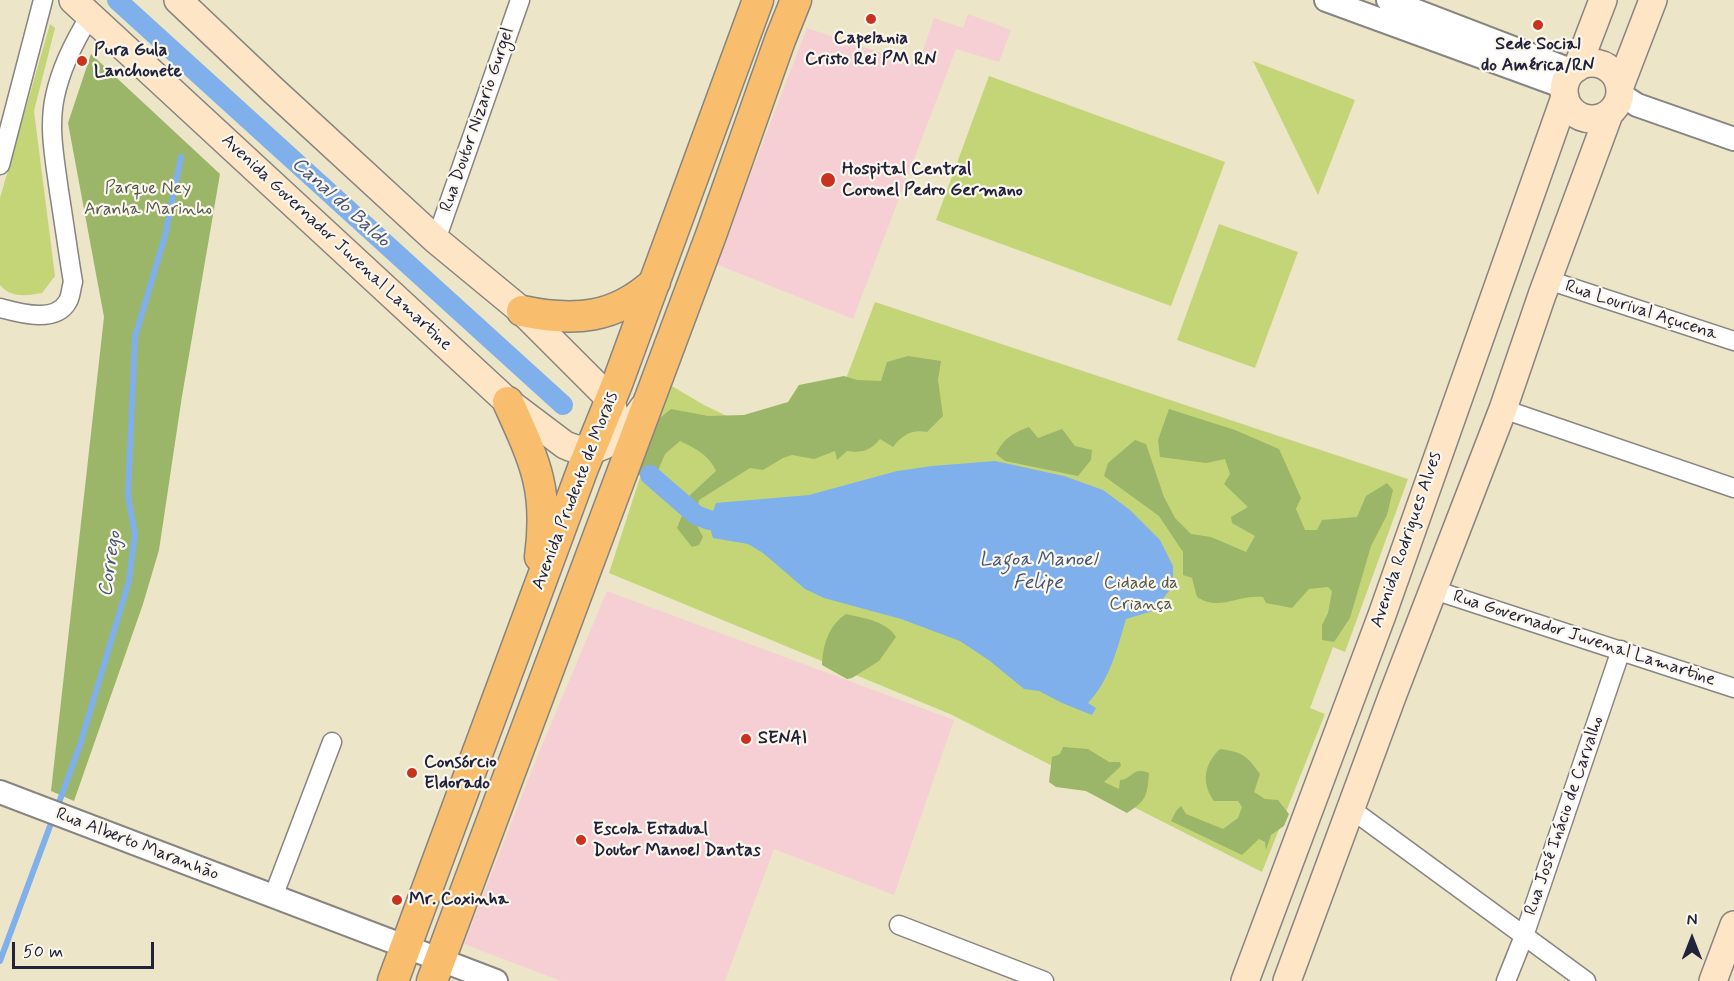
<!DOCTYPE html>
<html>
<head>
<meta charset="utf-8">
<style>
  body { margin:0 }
  #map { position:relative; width:1734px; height:981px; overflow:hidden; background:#ece5c7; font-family:Mynerve,sans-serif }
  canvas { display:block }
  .north { position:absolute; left:1662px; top:909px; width:60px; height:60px; -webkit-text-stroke:4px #fbf7ec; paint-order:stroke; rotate:0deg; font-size:16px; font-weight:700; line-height:24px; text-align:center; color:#22223b }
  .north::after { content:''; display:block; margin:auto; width:21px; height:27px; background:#22223b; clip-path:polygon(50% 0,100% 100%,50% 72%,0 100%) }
  .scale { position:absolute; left:12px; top:942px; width:142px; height:27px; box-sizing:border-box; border:3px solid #22223b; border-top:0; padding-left:8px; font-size:18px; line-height:21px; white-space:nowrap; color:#22223b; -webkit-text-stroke:4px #fbf7ec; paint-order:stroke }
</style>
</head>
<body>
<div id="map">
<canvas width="1734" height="981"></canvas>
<div class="north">N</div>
<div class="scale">50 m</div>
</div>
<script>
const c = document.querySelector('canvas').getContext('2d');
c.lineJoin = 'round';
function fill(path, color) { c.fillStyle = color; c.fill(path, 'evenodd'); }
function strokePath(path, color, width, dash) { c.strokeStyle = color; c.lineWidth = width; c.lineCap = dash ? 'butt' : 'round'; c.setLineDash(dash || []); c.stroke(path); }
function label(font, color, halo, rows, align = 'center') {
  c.font = font + ' Mynerve,sans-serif'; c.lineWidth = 4.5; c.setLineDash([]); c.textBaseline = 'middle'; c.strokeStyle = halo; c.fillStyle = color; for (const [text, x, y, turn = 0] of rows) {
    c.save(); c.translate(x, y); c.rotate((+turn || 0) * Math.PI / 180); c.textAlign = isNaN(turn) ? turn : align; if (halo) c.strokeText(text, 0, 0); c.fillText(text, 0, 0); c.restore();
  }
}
const built = new Path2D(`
  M968,14L1011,30L999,62L956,49L853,319L716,264L807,28L918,65L934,18L963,28Z
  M607,591L954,720L894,895L774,849L725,981H561L464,944L537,757Z`);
const green = new Path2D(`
  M50,24L55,28L34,111L55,276L42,293C26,296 11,298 0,285V198Z
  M1253,61L1355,100L1318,195Z
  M989,76L1225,162L1171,306L936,220Z
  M1219,224L1298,252L1255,368L1177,340Z
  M875,302L1408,479L1345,652L1333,647L1310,708L1325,714L1262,872L950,714L609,573L670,385L704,405L733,419L838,400Z`);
const forest = new Path2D(`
  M91,54L220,174L182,396L159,550L143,604L74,801L51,791L104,317L68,123Z
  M908,356L941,361L938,380L943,416L927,432C912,429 902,435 893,447L880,439C870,451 862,453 847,451L837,460L835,451L814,459L792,455L783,458L763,470L750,468L699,500L695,522L703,537L699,545L692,547L677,528L690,495L716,471C710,456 695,448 680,441L665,454L657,473L644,477L632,472L655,422L671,409L708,416L744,415L788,402L799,385L844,376L857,380L881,381L887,362Z
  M1169,409L1235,430L1279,449L1301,498L1296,509L1305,530H1317L1322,520L1357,517L1366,496L1387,483L1393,490L1387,515L1371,546L1350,618L1334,642L1322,640V625L1328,613L1332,591L1328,587L1309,589L1292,608L1266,603L1263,597C1237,594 1220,612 1197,597L1192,578L1183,575V552L1159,516L1104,476L1108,463L1135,440L1146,444L1164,497L1175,518L1191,534L1211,537L1246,552L1255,536L1232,523L1231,517L1248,507L1224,484L1230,474L1225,459L1206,463L1160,457L1158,440Z
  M1029,427L1038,438L1062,429L1075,446L1092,450L1091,460L1078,476L1005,461L996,454C1004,438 1013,433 1029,427Z
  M846,614C863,618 887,621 896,637L879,661L852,678L847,679L822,665C823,645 828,626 846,614Z
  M1063,747L1088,749L1109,762H1120L1121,766L1104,782L1119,789L1120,780C1133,779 1132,766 1149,773C1147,796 1147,800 1127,813L1086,791L1056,787L1049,782L1052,757L1060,754Z
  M1220,749C1243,752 1247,756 1260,774L1254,792L1265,799L1278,800L1289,814L1284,826L1271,835L1266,850L1265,842L1259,839L1242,855L1171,821L1176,811L1181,806L1186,814L1223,829L1238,818L1242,807L1238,801H1214C1201,783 1204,764 1220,749Z`);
const water = new Path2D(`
  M995,461L1064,476L1103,490L1130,510L1160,540L1173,566V586L1153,611L1126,619C1117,649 1110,680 1088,703L1096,708L1092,715L1062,703L1039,691L1024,689L990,661L960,641L901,619L824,598L805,589L763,553L748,544L713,538C708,524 711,516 716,503L809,495L897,471L932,466Z`);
const stream = new Path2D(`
  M57,808L80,745L129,581L135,534L128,496L135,337L165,236L181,157
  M0,961L53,818`);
const canal = new Path2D(`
  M117,0L563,405
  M650,475L696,515L709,520`);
const minor = new Path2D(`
  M0,165L43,0
  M436,240L520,0
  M1548,280L1734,341
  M0,308C19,313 56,324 68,301C71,296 71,288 73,282C68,252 64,222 59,191C55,160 48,128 55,96C61,68 75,40 90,16
  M1503,409L1734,488
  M1434,590L1734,688
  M1351,809L1586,981
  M273,897L332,742
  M899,925L1044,981
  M1506,981L1524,936L1621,650`);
const tertiary = new Path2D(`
  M1326,0L1564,87
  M1388,0L1573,71
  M1620,94L1637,105L1734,139
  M0,792L496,981`);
const secondary = new Path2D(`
  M73,0L508,402L565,445C598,461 626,434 643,408
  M178,0L273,90L436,240L522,311L611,400L615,418
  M1564 91a28 28 0 1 1 56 0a28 28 0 1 1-56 0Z
  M1577,68L1603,0
  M1620,86L1653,0
  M1245,981L1382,615L1565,97
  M1287,981L1393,694L1503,409L1542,295L1609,114
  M1713,981L1734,925`);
const primary = new Path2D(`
  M522,311C574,322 615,319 655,282
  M508,402C535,462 549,489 540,557
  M393,981L583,468L617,384L758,0
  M432,981L711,235L780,40L796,0`);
const markers = [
  [871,19,6,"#c8321e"],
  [1538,25,6,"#c8321e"],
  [82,61,6,"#c8321e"],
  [828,180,8,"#c8321e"],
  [746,739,6,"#c8321e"],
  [412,773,6,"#c8321e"],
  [581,840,6,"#c8321e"],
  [397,900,6,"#c8321e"]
];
const poiNames = [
  ["Capelania",871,39,"center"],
  ["Cristo Rei PM RN",871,60,"center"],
  ["Sede Social",1538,45,"center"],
  ["do América/RN",1538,66,"center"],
  ["Pura Gula",94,51],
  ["Lanchonete",94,72],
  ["Hospital Central",842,170],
  ["Coronel Pedro Germano",842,191],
  ["SENAI",758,739],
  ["Consórcio",424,763],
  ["Eldorado",424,784],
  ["Escola Estadual",593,830],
  ["Doutor Manoel Dantas",593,851],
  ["Mr. Coxinha",409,900]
];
const streetNames = [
  ["Rua Doutor Nizario Gurgel",478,120,-71],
  ["Avenida Governador Juvenal Lamartine",336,243,43],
  ["Rua Lourival Açucena",1641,311,18],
  ["Avenida Prudente de Morais",576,491,-69],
  ["Avenida Rodrigues Alves",1407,540,-71],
  ["Rua Governador Juvenal Lamartine",1584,639,18],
  ["Rua José Inácio de Carvalho",1565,816,-71],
  ["Rua Alberto Maranhão",137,845,21]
];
const parkNames = [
  ["Parque Ney",148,189],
  ["Aranha Marinho",148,210],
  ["Cidade da",1141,584],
  ["Criança",1141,605]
];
const waterNames = [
  ["Canal do Baldo",340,203,42],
  ["Lagoa Manoel",1038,561],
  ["Felipe",1038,584],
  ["Corrego",111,564,-82]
];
fill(built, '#f6cfd5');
fill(green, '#c4d578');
fill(forest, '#9bb668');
fill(water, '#7fb0eb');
strokePath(stream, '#7fb0eb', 6);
strokePath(canal, '#7fb0eb', 20);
strokePath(minor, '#878481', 21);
strokePath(tertiary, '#878481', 26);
strokePath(secondary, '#878481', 30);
strokePath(primary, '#878481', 33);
strokePath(minor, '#fff', 18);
strokePath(tertiary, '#fff', 22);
strokePath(secondary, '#fde5c5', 27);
strokePath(primary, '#f9be6d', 30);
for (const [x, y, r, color] of markers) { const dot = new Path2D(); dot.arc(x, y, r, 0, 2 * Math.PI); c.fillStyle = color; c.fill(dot); strokePath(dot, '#fbf7ec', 2); }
label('bold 18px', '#22223b', '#fbf7ec', poiNames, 'left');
label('18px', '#22223b', '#fbf7ec', streetNames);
label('18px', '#53584d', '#fbf7ec', parkNames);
label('italic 20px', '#435479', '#fbf7ec', waterNames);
</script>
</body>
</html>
